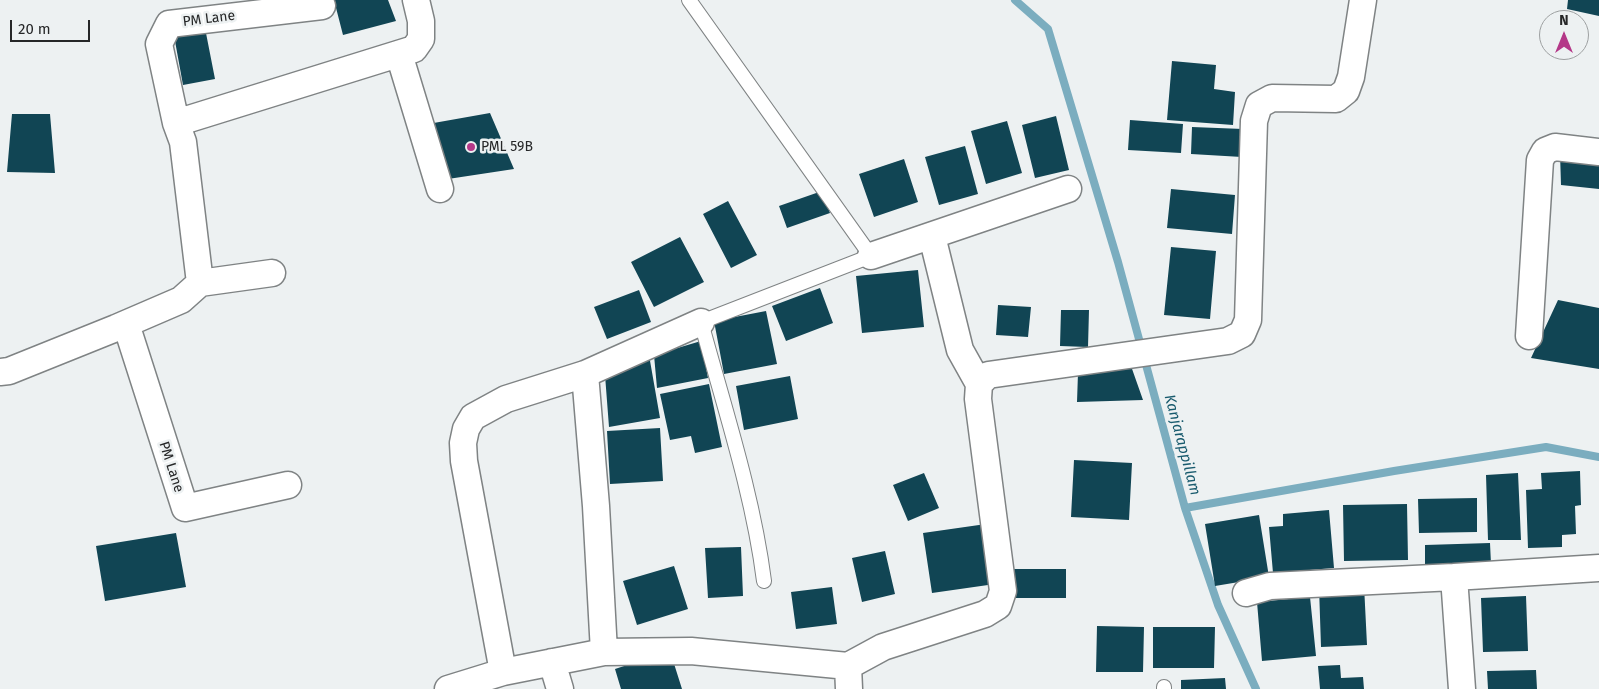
<!DOCTYPE html>
<html>
<head>
<meta charset="utf-8">
<style>
  body { margin:0 }
  #map { position:relative; width:1599px; height:689px; overflow:hidden; background:#edf1f2; font-family:"Fira Sans",sans-serif }
  canvas { display:block }
  .north { position:absolute; left:1539px; top:10px; width:50px; height:50px; box-sizing:border-box; background:#edf1f2; border:1px solid #9da0a1; border-radius:50%; rotate:0deg; font-size:14px; font-weight:700; line-height:20px; text-align:center; color:#262728 }
  .north::after { content:''; display:block; margin:auto; width:18px; height:22px; background:#b43888; clip-path:polygon(50% 0,100% 100%,50% 72%,0 100%) }
  .scale { position:absolute; left:10px; top:20px; width:80px; height:22px; box-sizing:border-box; border:2px solid #262728; border-top:0; padding-left:6px; font-size:15px; line-height:18px; white-space:nowrap; color:#262728; -webkit-text-stroke:4px #edf1f2; paint-order:stroke }
</style>
</head>
<body>
<div id="map">
<canvas width="1599" height="689"></canvas>
<div class="north">N</div>
<div class="scale">20 m</div>
</div>
<script>
const c = document.querySelector('canvas').getContext('2d');
c.lineJoin = 'round';
function strokePath(path, color, width, dash) { c.strokeStyle = color; c.lineWidth = width; c.lineCap = dash ? 'butt' : 'round'; c.setLineDash(dash || []); c.stroke(path); }
function fill(path, color) { c.fillStyle = color; c.fill(path, 'evenodd'); }
function label(font, color, halo, rows, align = 'center') {
  c.font = font + ' "Fira Sans",sans-serif'; c.lineWidth = 5; c.setLineDash([]); c.textBaseline = 'middle'; c.strokeStyle = halo; c.fillStyle = color; for (const [text, x, y, turn = 0] of rows) {
    c.save(); c.translate(x, y); c.rotate((+turn || 0) * Math.PI / 180); c.textAlign = isNaN(turn) ? turn : align; if (halo) c.strokeText(text, 0, 0); c.fillText(text, 0, 0); c.restore();
  }
}
const stream = new Path2D(`
  M1015,0L1048,29L1118,262L1185,508L1394,471L1546,447L1599,457
  M1185,508L1218,605L1256,689`);
const building = new Path2D(`
  M334,0H388L396,21L343,35Z
  M1568,0H1599V16L1567,9Z
  M205,28L215,79L183,85L173,30Z
  M1172,61L1216,65L1214,89L1235,92L1233,125L1167,120Z
  M490,113L514,169L448,179L428,124Z
  M12,114H50L55,173L7,172Z
  M1056,116L1069,170L1035,178L1022,125Z
  M1130,120L1183,124L1181,153L1128,150Z
  M1007,121L1022,173L986,184L971,131Z
  M1192,127L1243,129L1242,157L1191,154Z
  M965,146L978,194L939,205L925,157Z
  M1560,153L1599,157V189L1561,185Z
  M904,159L918,202L874,217L859,174Z
  M1171,189L1235,195L1232,234L1167,228Z
  M822,191L830,213L787,228L779,206Z
  M728,201L757,255L731,268L703,214Z
  M680,237L704,282L654,307L631,262Z
  M1171,247L1216,251L1210,319L1164,315Z
  M918,270L924,327L862,333L856,276Z
  M820,288L833,323L786,341L772,306Z
  M639,290L651,322L607,339L594,307Z
  M1558,300L1599,308V369L1531,358Z
  M998,305L1031,307L1028,337L996,335Z
  M1061,310H1089L1088,347L1060,346Z
  M766,311L777,364L724,374L714,321Z
  M701,341L708,378L657,388L654,355Z
  M649,355L660,418L609,427L605,375Z
  M1131,366L1143,400L1077,402L1078,373Z
  M790,376L798,419L744,430L736,386Z
  M709,384L722,447L695,453L691,436L670,440L660,394Z
  M660,428L663,481L610,484L607,431Z
  M1074,460L1132,463L1129,520L1071,517Z
  M1580,471L1581,505L1575,506L1576,534L1562,535V547L1528,548L1526,490L1542,489L1541,473Z
  M924,473L939,508L908,521L893,485Z
  M1518,473L1521,540H1488L1486,475Z
  M1477,498V532L1419,533L1418,499Z
  M1407,504L1408,560L1344,561L1343,505Z
  M1329,510L1334,568L1273,573L1269,527L1283,526V514Z
  M1259,515L1269,577L1215,586L1205,524Z
  M986,524L995,584L932,593L923,533Z
  M176,533L186,587L105,601L96,546Z
  M1490,543L1491,564L1425,566V545Z
  M741,547L743,596L708,598L705,548Z
  M885,551L895,594L862,602L852,558Z
  M674,566L688,609L637,625L623,581Z
  M1014,569H1066V598H1014Z
  M1364,585L1367,645L1321,647L1319,587Z
  M832,587L837,624L796,629L791,592Z
  M1526,596L1528,651L1483,652L1481,598Z
  M1310,597L1316,656L1262,661L1257,602Z
  M1097,626L1144,627L1143,672H1096Z
  M1153,627H1215L1214,668H1153Z
  M670,651L682,689H621L615,669Z
  M1340,665L1341,678L1363,677L1364,689H1320L1318,666Z
  M1536,670L1537,689H1488L1487,671Z
  M1225,678L1226,689H1181V680Z`);
const lane = new Path2D(`
  M689,0L871,256L701,322C724,407 753,494 764,581
  M1164,687V689`);
const street = new Path2D(`
  M399,54L440,189
  M176,123L414,49L421,39V21L416,0
  M932,236L960,350L979,384
  M871,256L1068,189
  M200,283L272,273
  M126,324L185,508L288,485
  M1529,336L1540,160L1545,151L1555,147L1599,152
  M0,372L9,371L116,328L181,300L200,283L183,142L176,123L159,44L169,24L322,6
  M1454,577L1599,568
  M1246,593L1270,586L1454,577L1462,689
  M604,652L691,651L848,666
  M552,662L560,689
  M503,672L464,461L463,443L466,429L473,417L506,399L585,374L701,322
  M448,689L503,672L604,652L596,506L585,374
  M849,689L848,666L883,647L985,614L998,606L1003,591L978,399L979,384L988,375L1228,341L1242,334L1248,320L1254,121L1259,105L1272,98L1336,99L1346,91L1351,77L1363,0`);
const markers = [
  [471,147,5,"#b43888"]
];
const streetNames = [
  ["PM Lane",209,19,-7],
  ["PM Lane",171,467,72]
];
const poiNames = [
  ["PML 59B",481,147]
];
const waterNames = [
  ["Kanjarappillam",1182,445,75]
];
strokePath(stream, '#7badbf', 8);
fill(building, '#114554');
strokePath(lane, '#7f8384', 16);
strokePath(street, '#7f8384', 29);
strokePath(lane, '#fff', 14);
strokePath(street, '#fff', 26);
for (const [x, y, r, color] of markers) { const dot = new Path2D(); dot.arc(x, y, r, 0, 2 * Math.PI); c.fillStyle = color; c.fill(dot); strokePath(dot, '#edf1f2', 2); }
label('14px', '#262728', '#edf1f2', streetNames);
label('14px', '#262728', '#edf1f2', poiNames, 'left');
label('italic 15px', '#195b6e', '#edf1f2', waterNames);
</script>
</body>
</html>
